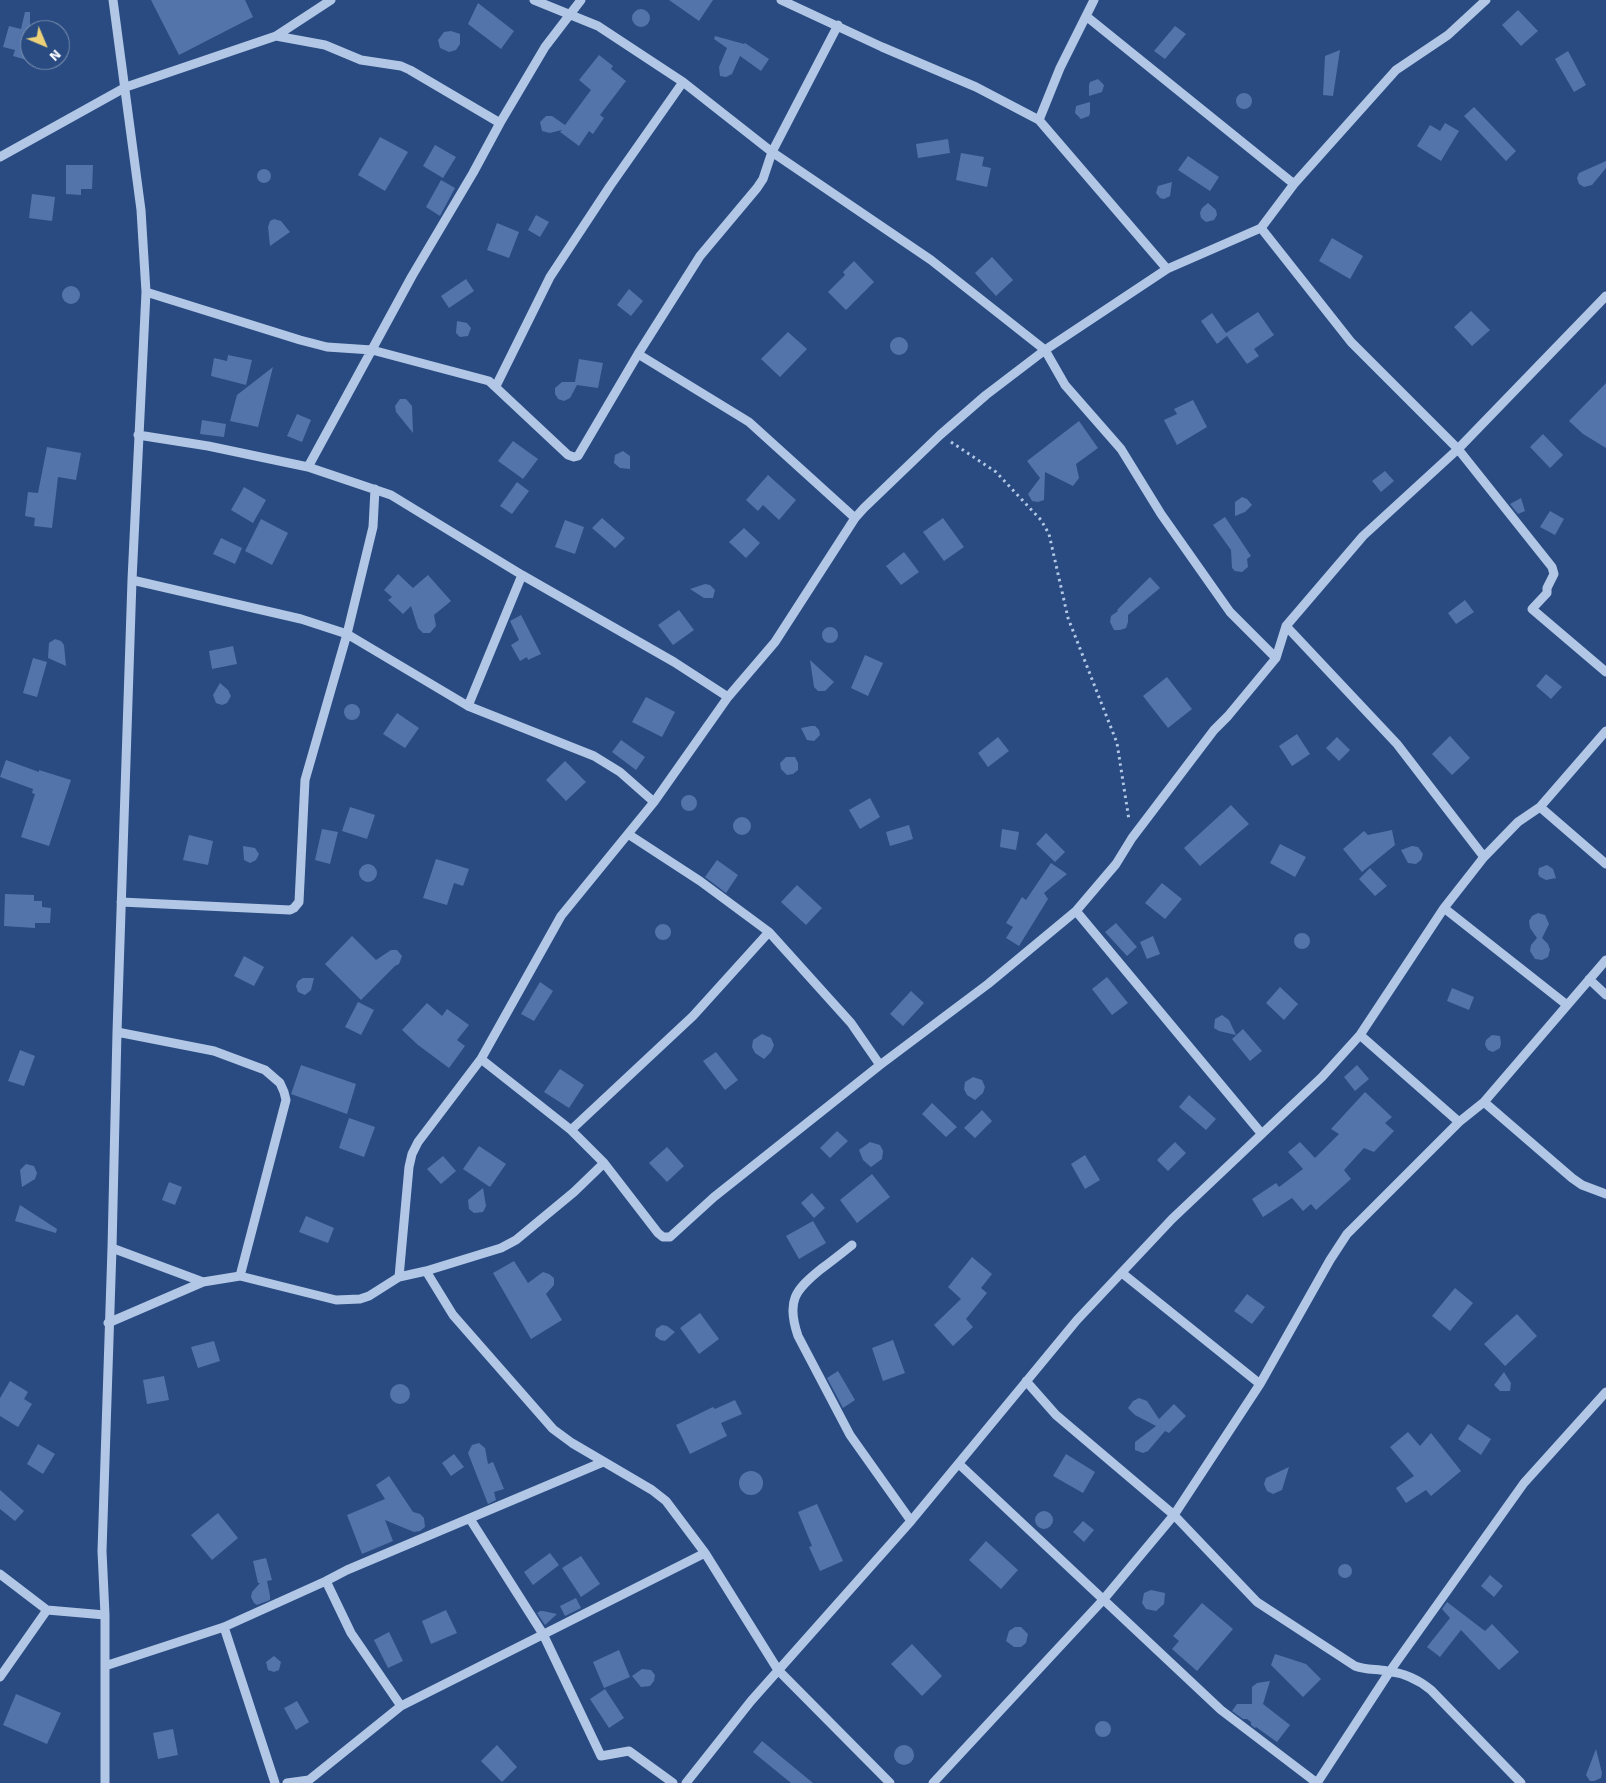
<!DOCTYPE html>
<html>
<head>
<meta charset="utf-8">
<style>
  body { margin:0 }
  #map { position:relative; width:1606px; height:1783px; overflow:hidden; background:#294b81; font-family:Signika,sans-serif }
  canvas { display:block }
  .north { position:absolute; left:20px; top:20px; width:50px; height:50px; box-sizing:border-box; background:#294b81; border:1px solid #7f93b3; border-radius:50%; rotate:135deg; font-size:14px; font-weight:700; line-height:20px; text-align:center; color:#fff }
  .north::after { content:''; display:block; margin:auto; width:18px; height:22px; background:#edd179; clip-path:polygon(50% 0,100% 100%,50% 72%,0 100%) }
</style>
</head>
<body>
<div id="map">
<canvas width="1606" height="1783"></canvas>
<div class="north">N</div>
</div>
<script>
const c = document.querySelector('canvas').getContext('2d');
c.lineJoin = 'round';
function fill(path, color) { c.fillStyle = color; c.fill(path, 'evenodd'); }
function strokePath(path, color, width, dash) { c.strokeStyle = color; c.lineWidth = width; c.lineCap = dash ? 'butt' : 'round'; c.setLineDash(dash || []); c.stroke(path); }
const building = new Path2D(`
  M151,0H245L253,17L179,55Z
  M669,0H713L699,21Z
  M478,3L514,31L501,49L468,24Z
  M632 18a9 9 0 1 1 18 0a9 9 0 1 1-18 0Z
  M1518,10L1538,31L1521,46L1502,25Z
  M25,12H30V61L13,56L15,50L3,47L9,26L21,29Z
  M1175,26L1186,34L1165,59L1154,51Z
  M451,31L460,34V44L456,50L449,52L440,48L438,40L444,32Z
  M715,36L744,44L745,43L769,59L761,71L740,56L732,74L726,77L720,76L719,67L727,48L714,39Z
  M1340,50L1333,96L1323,95L1325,56Z
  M1568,51L1586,85L1574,92L1555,59Z
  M599,55L613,66L611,69L626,81L600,115L604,118L593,134L589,131L579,146L560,132L562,130L550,133L542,131L540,122L546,116H552L565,125L591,90L579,80Z
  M1098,79L1104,85L1102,92L1089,96V85L1090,82Z
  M1236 101a8 8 0 1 1 16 0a8 8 0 1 1-16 0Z
  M1090,102V113L1089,116L1081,119L1075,113L1076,106Z
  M1474,107L1516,151L1506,161L1464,116Z
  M1445,123L1459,131L1441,161L1417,146L1430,125L1440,131Z
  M380,137L408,152L385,191L358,175Z
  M948,139L950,153L918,158L916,144Z
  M435,145L456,157L443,178L423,166Z
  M961,153L984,157L982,166L991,168L987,187L956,180Z
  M1188,156L1219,177L1210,191L1178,170Z
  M1606,161V168L1592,185L1584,187L1579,184L1577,178L1579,173Z
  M66,165H93L92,189H81V195L66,194Z
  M257 176a7 7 0 1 1 14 0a7 7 0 1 1-14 0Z
  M441,180L455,188L440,216L426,207Z
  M1172,182L1170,196L1164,199L1160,198L1156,193L1158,186Z
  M32,194L55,197L52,221L29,218Z
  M1208,203L1216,210L1217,215L1214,220L1206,222L1201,218L1200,213L1202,208Z
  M536,215L549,222L540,237L528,230Z
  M274,219L281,221L290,232L270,246L268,227L270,221Z
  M497,223L519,232L509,258L487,250Z
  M1332,238L1363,256L1350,279L1319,261Z
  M992,257L1013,280L996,296L975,273Z
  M854,261L874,282L846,310L828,292L845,275L843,272Z
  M466,279L474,291L449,308L441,296Z
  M62 295a9 9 0 1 1 18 0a9 9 0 1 1-18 0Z
  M629,289L643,301L631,316L617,305Z
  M1471,311L1490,330L1472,346L1454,327Z
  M1258,312L1274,335L1254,349L1259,356L1247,364L1227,336L1217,344L1201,321L1212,313L1226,333Z
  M457,321L467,323L471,328L468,336L460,337L456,333Z
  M788,332L807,349L780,377L761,359Z
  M890 346a9 9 0 1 1 18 0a9 9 0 1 1-18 0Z
  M228,355L252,360L246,385L211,376L214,358L227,361Z
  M579,359L603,363L598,388L577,385L570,398L564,401L558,399L555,394V388L562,382H575Z
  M273,367L258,427L230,421L237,395Z
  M1606,383V448L1583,434L1569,421Z
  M400,399H406L412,406L413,433L396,412L395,406Z
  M1193,400L1207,427L1177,445L1164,420L1177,414L1174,409Z
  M297,414L311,420L302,442L287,436Z
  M202,420L226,424L224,437L200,434Z
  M1079,421L1098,448L1076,464L1079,478L1073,486L1045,472L1044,500L1038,502L1032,501L1028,494L1040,478L1027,461Z
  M1543,434L1563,455L1550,468L1530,447Z
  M513,441L538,459L523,479L498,461Z
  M47,447L81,453L76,480L58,477L52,528L34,526L35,518L25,516L28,492L38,493Z
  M623,451L630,456V469L620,468L614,463L615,455Z
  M1385,471L1394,481L1381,492L1372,481Z
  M768,475L796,500L779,520L763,505L758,511L746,500Z
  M517,482L529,491L512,514L500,506Z
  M244,487L266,500L253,523L231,510Z
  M1242,497L1247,499L1252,505L1245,512L1235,516V502Z
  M1521,498L1525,511L1518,514L1510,504Z
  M1550,511L1564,519L1555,535L1540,527Z
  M1225,517L1251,556L1247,559L1248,567L1242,572L1235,571L1232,568L1231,550L1213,525Z
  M602,518L625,538L615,548L592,528Z
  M943,518L964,547L944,561L923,532Z
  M261,519L288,533L272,565L245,551Z
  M565,520L584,527L575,554L555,547Z
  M744,528L760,543L746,558L729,542Z
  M221,538L242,548L235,564L213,554Z
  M904,552L919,572L901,585L886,566Z
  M398,574L413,588L428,575L451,601L434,615L436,626L430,633H423L418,628L411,606L403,614L388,600L392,597L384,590Z
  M1150,577L1160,588L1128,615V622L1126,628L1120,630H1114L1110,622L1111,616L1118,611L1117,610Z
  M705,584L710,585L715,590L713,598H704L690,589Z
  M1465,600L1474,612L1456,624L1448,613Z
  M679,610L694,630L673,645L658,625Z
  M521,615L541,654L528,660L527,657L520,661L511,645L519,640L510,621Z
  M822 635a8 8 0 1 1 16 0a8 8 0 1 1-16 0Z
  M55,639L61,641L64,645L66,666L48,658L49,643Z
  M233,646L237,664L212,669L209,651Z
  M865,655L883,663L868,696L851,688Z
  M33,658L47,662L37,697L23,693Z
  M810,660L834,682L825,691H818L814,687Z
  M1546,674L1562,687L1551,699L1536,686Z
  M1167,677L1192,709L1168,728L1143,696Z
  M220,683L228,690L231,696L227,703L222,705L216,703L213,695Z
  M646,697L675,712L662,737L632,722Z
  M344 712a8 8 0 1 1 16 0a8 8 0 1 1-16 0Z
  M397,713L419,728L405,748L383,734Z
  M811,726H815L819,730L820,735L814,741L807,740L801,728Z
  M1297,734L1310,754L1292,766L1279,746Z
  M1450,736L1470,758L1452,775L1432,754Z
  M998,737L1009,751L988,767L978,753Z
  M1337,737L1350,750L1339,761L1326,748Z
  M621,740L645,757L636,770L612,752Z
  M786,757H795L798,763V770L793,774L787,775L781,769L780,763Z
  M6,760L39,772V770L71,780L49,846L21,837L35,794L32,793L33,789L0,777Z
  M565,761L586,782L566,801L546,780Z
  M681 803a8 8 0 1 1 16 0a8 8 0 1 1-16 0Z
  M870,798L880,817L860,829L849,810Z
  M1231,805L1249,824L1200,866L1184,848Z
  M350,807L375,815L367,839L342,831Z
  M733 826a9 9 0 1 1 18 0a9 9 0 1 1-18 0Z
  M909,825L913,839L890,846L886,832Z
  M322,829L338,832L330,864L315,860Z
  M1002,829L1019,832L1016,850L1000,847Z
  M1392,830L1395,845L1362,872L1343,849L1364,831L1368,835Z
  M1046,833L1065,852L1055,862L1036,844Z
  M189,835L213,841L208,865L183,860Z
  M1280,844L1306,857L1295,877L1270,863Z
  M243,846L255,848L259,854L256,860L250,863L244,860Z
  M1412,846L1418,847L1423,854L1421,860L1416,864L1408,863L1401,850Z
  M436,859L469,869L463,886L454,883L447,905L423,898Z
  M717,860L738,875L726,893L705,877Z
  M1051,863L1067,874L1044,893L1048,899L1019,946L1006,938L1013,927L1006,923L1022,897L1026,900Z
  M359 873a9 9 0 1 1 18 0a9 9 0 1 1-18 0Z
  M1547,865L1553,869L1556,878L1546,880L1540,877L1538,874L1539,868Z
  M1370,868L1387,886L1375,896L1359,879Z
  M1162,883L1182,899L1165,919L1145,903Z
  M797,885L822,908L806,925L781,902Z
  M5,894L34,895V901H42V907L51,908L50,923H35V928L4,926Z
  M1538,913L1545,915L1549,924L1542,938L1548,944L1550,950L1548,957L1542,960L1535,959L1530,951L1531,945L1537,938L1530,928L1529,921L1532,916Z
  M1116,923L1137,947L1127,956L1105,932Z
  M655 932a8 8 0 1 1 16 0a8 8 0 1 1-16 0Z
  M1294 941a8 8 0 1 1 16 0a8 8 0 1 1-16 0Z
  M352,936L376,960L391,950H397L402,956L399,964L395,966L361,1000L325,964Z
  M1153,936L1160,954L1147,959L1140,942Z
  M244,956L264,967L254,986L234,976Z
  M1107,977L1128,1003L1112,1015L1092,989Z
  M303,978H314L311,990L305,995L298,992L296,986L298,981Z
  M540,982L553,991L534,1021L521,1014Z
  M1280,987L1298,1004L1284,1020L1266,1003Z
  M1452,988L1474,997L1469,1010L1447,1001Z
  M911,991L924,1003L903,1026L890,1014Z
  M358,1002L374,1010L361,1035L345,1027Z
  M427,1003L442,1016L447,1009L469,1025L457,1040L465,1046L449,1068L418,1045L402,1030Z
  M1222,1015L1229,1020L1236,1035L1219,1031L1214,1028L1215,1019Z
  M1243,1029L1262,1051L1250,1061L1232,1039Z
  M762,1034L771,1038L774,1045L771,1052L764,1059L755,1053L752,1047L753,1040Z
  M1492,1035L1500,1036L1501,1043L1500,1048L1493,1052L1488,1050L1485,1045L1486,1040Z
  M20,1050L35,1056L24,1086L8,1081Z
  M716,1052L738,1080L725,1090L703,1061Z
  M301,1065L356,1084L347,1114L291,1094Z
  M1357,1065L1369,1079L1355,1091L1344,1077Z
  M560,1069L584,1085L569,1108L544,1092Z
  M973,1077L982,1080L985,1087L983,1093L975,1100L967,1095L964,1089L965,1082Z
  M1365,1092L1392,1117L1385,1123L1394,1131L1374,1152L1364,1148L1344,1170L1351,1179L1316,1210L1311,1204L1303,1211L1292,1198L1263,1217L1252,1199L1276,1183L1279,1187L1303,1169L1288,1152L1300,1142L1315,1158L1339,1134L1331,1129Z
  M1189,1095L1216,1119L1206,1130L1179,1107Z
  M932,1103L957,1127L946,1137L922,1114Z
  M982,1110L992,1121L975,1138L964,1128Z
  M349,1118L375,1127L364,1157L339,1148Z
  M837,1131L848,1141L830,1158L820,1148Z
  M870,1142L880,1145L883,1151L882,1159L871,1167L863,1160L859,1150Z
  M1175,1142L1186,1153L1168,1171L1157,1160Z
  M479,1146L506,1164L490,1187L463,1169Z
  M667,1147L684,1166L667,1182L649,1163Z
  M1085,1155L1100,1180L1085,1189L1071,1164Z
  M443,1156L456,1171L441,1184L427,1169Z
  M26,1164L34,1166L37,1173L35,1179L22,1187L20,1170Z
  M872,1174L890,1197L857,1223L840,1200Z
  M169,1182L182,1187L175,1205L162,1200Z
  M483,1188L486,1206L483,1212L474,1213L469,1209L468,1200Z
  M812,1193L825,1208L814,1218L801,1203Z
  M20,1205L57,1229L56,1233L15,1221Z
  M306,1216L334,1228L328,1243L299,1232Z
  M813,1221L826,1243L799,1259L786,1236Z
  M972,1257L992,1274L981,1288L987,1293L966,1319L973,1327L953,1346L934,1325L961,1299L948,1287Z
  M514,1261L528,1283L543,1272L549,1274L554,1278V1285L546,1294L562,1320L531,1339L493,1273Z
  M1455,1288L1473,1303L1450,1331L1432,1316Z
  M1247,1294L1265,1307L1252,1324L1234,1311Z
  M700,1313L719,1339L699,1354L680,1328Z
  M1517,1314L1537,1336L1505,1366L1484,1344Z
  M662,1325L667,1326L675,1332L665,1341L660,1340L655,1336L656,1329Z
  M893,1340L905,1373L883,1381L872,1348Z
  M214,1341L220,1361L198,1368L191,1347Z
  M838,1371L855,1400L843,1408L827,1378Z
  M1504,1372L1511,1383L1510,1391H1500L1494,1385Z
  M164,1376L169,1400L147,1404L143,1380Z
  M10,1381L28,1392L24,1399L32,1404L18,1427L0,1416V1398Z
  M390 1394a10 10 0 1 1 20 0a10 10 0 1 1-20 0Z
  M1139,1398L1147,1401L1159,1419L1174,1404L1186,1416L1169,1433L1165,1431L1148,1451L1143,1453L1135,1450V1442L1156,1426L1135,1415L1128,1408L1133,1401Z
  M735,1400L742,1414L721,1423L727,1436L690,1454L676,1425L713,1407L715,1409Z
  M1468,1424L1491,1439L1481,1455L1458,1439Z
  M1408,1432L1420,1446L1431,1433L1461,1471L1431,1496L1426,1490L1406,1503L1396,1488L1414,1476L1390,1447Z
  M479,1443L485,1448L488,1464L493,1462L504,1489L494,1492L496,1500L488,1504L468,1453L472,1445Z
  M38,1444L55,1454L43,1474L27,1464Z
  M454,1454L464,1467L451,1476L442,1463Z
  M1066,1454L1095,1472L1083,1493L1053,1476Z
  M1289,1467L1282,1490L1273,1494L1267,1491L1264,1484L1266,1478Z
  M739 1483a12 12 0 1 1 24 0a12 12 0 1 1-24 0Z
  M389,1476L413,1512L420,1514L424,1518L425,1527L420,1531L414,1532L385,1520L393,1541L362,1554L347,1515L385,1499L376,1485Z
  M0,1490L24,1511L15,1521L0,1509Z
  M817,1504L843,1561L820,1571L809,1547L812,1546L798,1512Z
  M1035 1520a9 9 0 1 1 18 0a9 9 0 1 1-18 0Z
  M218,1513L238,1538L212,1560L191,1535Z
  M1083,1521L1094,1530L1084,1542L1073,1532Z
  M986,1541L1018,1570L1001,1589L969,1560Z
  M550,1553L559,1565L533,1585L524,1572Z
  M581,1556L600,1584L581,1597L562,1568Z
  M266,1558L272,1580L267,1581L270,1596V1600L257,1605L254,1603L251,1597L252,1592L260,1583H258L253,1561Z
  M1338 1571a7 7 0 1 1 14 0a7 7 0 1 1-14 0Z
  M1490,1575L1503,1586L1494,1597L1481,1586Z
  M1151,1590L1165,1593L1164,1604L1156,1611L1146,1609L1142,1603L1144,1593Z
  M576,1598L581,1608L565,1616L560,1606Z
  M1447,1602L1485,1631L1492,1624L1519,1652L1499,1670L1461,1630L1440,1657L1427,1647L1450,1618L1442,1609Z
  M1202,1603L1233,1629L1197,1671L1172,1649L1179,1641L1173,1636Z
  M446,1610L457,1633L431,1644L422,1621Z
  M540,1611H543L557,1614L545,1625L537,1613Z
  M1015,1627H1021L1028,1634L1026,1643L1021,1647H1014L1006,1641L1009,1631Z
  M389,1632L403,1661L388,1668L374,1640Z
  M912,1644L942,1676L922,1696L891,1664Z
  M619,1650L630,1677L604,1688L593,1662Z
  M1275,1654L1306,1664L1321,1679L1303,1697L1271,1665Z
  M274,1656L281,1662L279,1670L274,1672L268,1670L266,1662Z
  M642,1669L651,1670L655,1675L654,1681L650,1686L641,1687L632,1676Z
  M1270,1681L1263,1704L1290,1725L1277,1742L1256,1727L1255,1728L1251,1725V1722L1247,1719H1243L1232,1711L1237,1704H1252V1687L1257,1683Z
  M605,1689L624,1718L609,1728L590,1699Z
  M16,1694L61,1713L47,1744L3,1725Z
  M297,1701L309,1722L296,1730L284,1708Z
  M1095 1729a8 8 0 1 1 16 0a8 8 0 1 1-16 0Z
  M173,1729L178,1755L158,1759L153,1733Z
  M762,1741L813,1783H791L753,1752Z
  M497,1745L517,1767L502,1782L481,1761Z
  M894 1755a10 10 0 1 1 20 0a10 10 0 1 1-20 0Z
  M1596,1749L1602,1773L1601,1778L1594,1781H1590L1586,1775Z`);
const path = new Path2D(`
  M951,442L996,472L1041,520L1049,534L1068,618L1117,743L1129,820`);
const minor = new Path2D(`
  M534,0L598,26L683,82L772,152L931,260L1045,350L1065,385L1121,449L1161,514L1230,612L1276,658
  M781,0L882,47L976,87L1039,120
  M1094,0L1060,68L1039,120L1167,269
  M1086,16L1294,184
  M276,36L325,45L361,60L401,66L410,70L500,123
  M0,157L126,87L276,36L331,0
  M1261,228L1351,342L1458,449L1552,567L1554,574L1547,588V593L1532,609L1606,672
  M146,292L300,340L327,347L372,350L489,381L568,455L574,457L578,456L638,354L700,256L757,188L763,179L772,152L838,25
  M638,354L749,422L855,518
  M496,386L550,277L610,186L683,82
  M138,435L208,446L308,467L391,495L522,575L674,662L728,697
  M308,467L412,276L473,173L500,123L545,47L581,0
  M132,580L301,619L347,634L468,706L594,756L620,772L654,802
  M1286,626L1397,744L1484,857
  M468,706L522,575
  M1540,807L1606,864
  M628,834L700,881L769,932L851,1023L880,1065L988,984L1076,911L1116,864L1132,838L1214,730L1228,716L1276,658L1286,626L1363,536L1458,449L1606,296
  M121,902L290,910L294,908L299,902L305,780L347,634L373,527L375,489
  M1444,908L1567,1005
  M1076,911L1261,1133
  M1589,979L1606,995
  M117,1032L214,1051L265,1070L280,1083L284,1092L286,1100L240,1276
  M1360,1035L1459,1122
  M1484,1102L1572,1178L1582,1185L1606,1194
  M571,1130L693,1016L769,932
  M604,1163L658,1233L663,1237H670L714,1197L880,1065
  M852,1245C842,1253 832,1261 821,1269C795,1290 786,1301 798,1336L850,1435L911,1521
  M112,1248L203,1282
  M426,1271L453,1315L553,1429L572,1443L652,1490L666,1501L705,1553L778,1670L890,1783
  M1122,1273L1260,1384
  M399,1277L409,1167L412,1154L418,1142L481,1059L561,916L654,802L728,697L775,642L855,518L864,508L940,435L986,395L1045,350L1167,269L1261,228L1294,184L1396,70L1448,35L1486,0
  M108,1323L203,1282L240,1276L336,1300L360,1299L369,1296L399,1277L426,1271L501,1248L516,1240L574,1192L604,1163L571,1130L481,1059
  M1026,1381L1056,1415L1174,1515L1257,1602L1355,1666C1365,1670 1376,1669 1387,1671C1404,1673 1419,1680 1431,1690L1521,1783
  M959,1464L1221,1710L1317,1783
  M470,1519L543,1634L601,1756L629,1751L673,1783
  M0,1574L47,1610L105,1615
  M326,1581L351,1633L401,1706
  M224,1627L275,1783
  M105,1666L224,1627L326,1581L347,1570L603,1462
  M0,1677L47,1610
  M105,1783V1615L102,1551L112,1248L117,1032L132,580L146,292L141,210L113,0
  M287,1783L309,1780L401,1706L705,1553
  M686,1783L751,1701L911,1521L1077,1320L1172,1219L1322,1077L1360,1035L1444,908L1484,857L1518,822L1540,807L1606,731
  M933,1783L1103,1600L1174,1515L1260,1384L1330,1260L1347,1234L1459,1122L1484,1102L1606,960
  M1317,1783L1390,1671L1524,1483L1606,1392`);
fill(building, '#5274aa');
strokePath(path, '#b2c7e6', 3, [2.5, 4]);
strokePath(minor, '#b2c7e6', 9);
</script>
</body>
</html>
